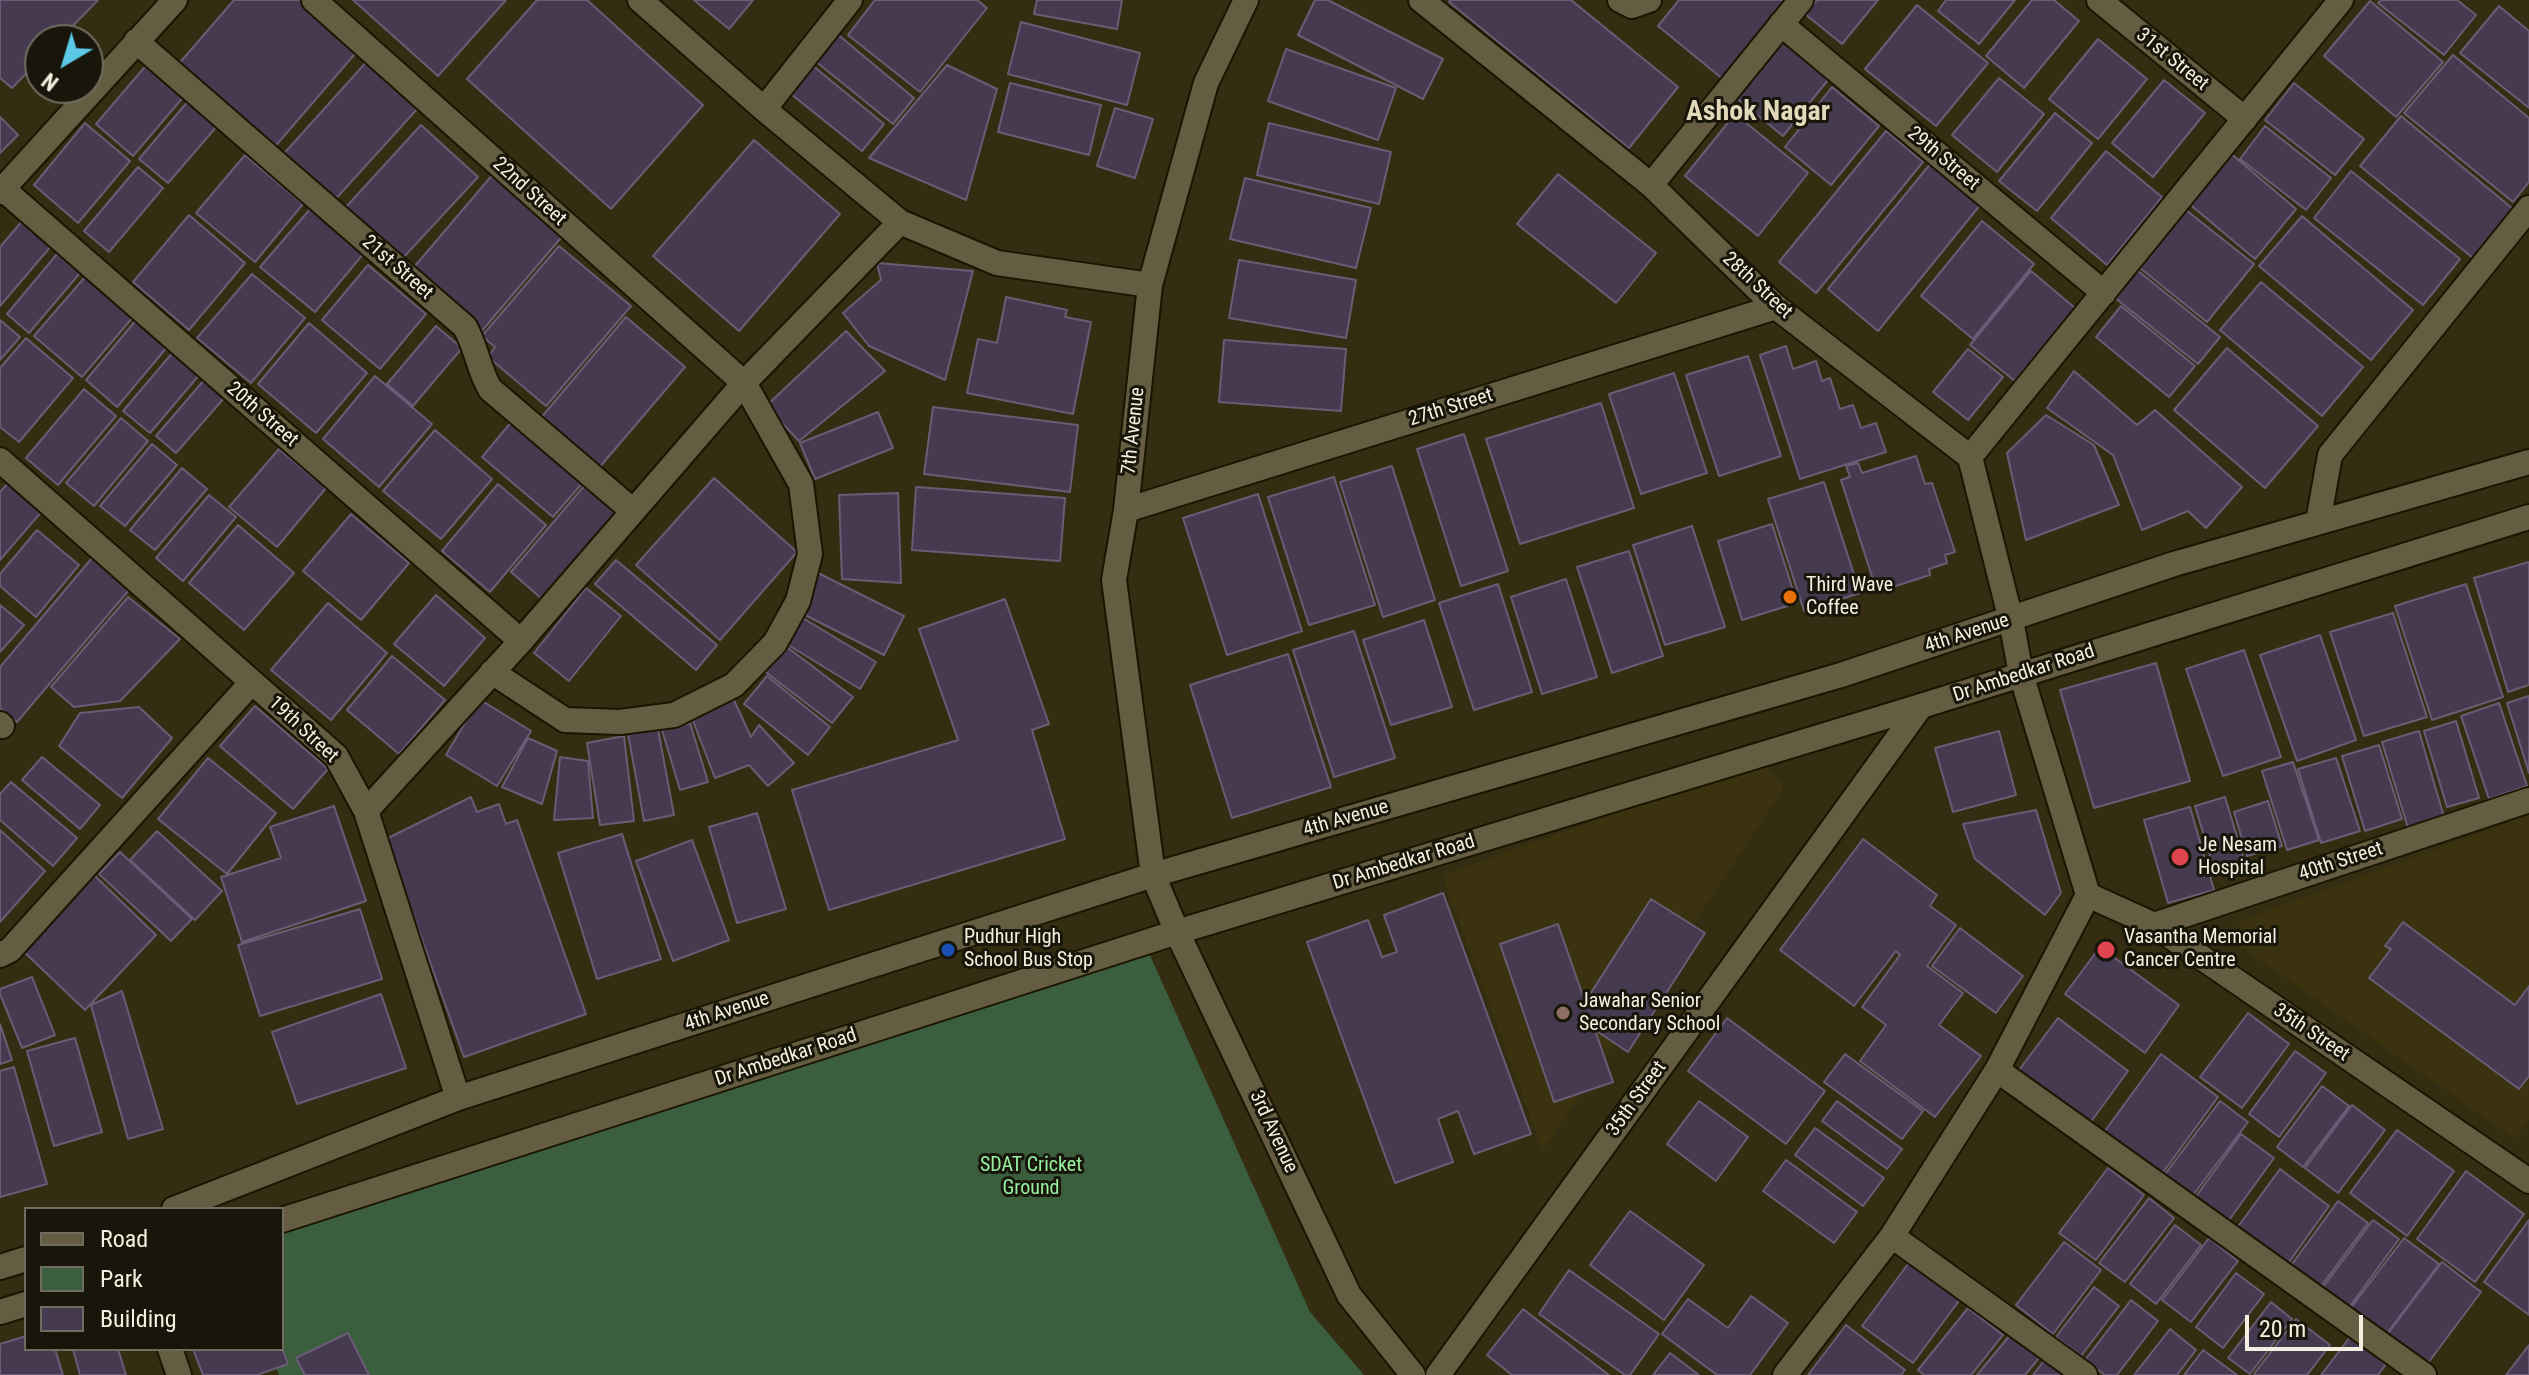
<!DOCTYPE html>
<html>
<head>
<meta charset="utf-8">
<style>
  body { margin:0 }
  #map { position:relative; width:2529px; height:1375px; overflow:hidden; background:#342d12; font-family:"Roboto Condensed",sans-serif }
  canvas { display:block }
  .legend { position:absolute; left:24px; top:1207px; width:260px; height:144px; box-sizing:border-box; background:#18150a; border:2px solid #706d60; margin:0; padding:10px 14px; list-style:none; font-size:24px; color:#f4f0e1 }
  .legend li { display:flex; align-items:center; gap:16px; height:40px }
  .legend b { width:40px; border:2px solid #706d60 }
  .north { position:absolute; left:24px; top:24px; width:80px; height:80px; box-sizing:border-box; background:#18150a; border:2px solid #706d60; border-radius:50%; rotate:218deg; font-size:22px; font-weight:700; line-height:32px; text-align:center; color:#f4f0e1 }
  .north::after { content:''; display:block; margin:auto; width:28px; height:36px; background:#5ac8e6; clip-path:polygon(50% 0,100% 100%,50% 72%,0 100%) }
  .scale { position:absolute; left:2245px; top:1315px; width:118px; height:36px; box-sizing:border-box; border:4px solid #f4f0e1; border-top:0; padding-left:10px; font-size:24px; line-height:28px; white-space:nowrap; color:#f4f0e1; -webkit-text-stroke:6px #18150a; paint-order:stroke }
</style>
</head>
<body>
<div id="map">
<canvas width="2529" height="1375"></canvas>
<ul class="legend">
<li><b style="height:10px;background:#645d41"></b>Road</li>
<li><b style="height:22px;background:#3b5e3e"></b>Park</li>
<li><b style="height:22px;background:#463a51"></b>Building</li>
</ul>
<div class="north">N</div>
<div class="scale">20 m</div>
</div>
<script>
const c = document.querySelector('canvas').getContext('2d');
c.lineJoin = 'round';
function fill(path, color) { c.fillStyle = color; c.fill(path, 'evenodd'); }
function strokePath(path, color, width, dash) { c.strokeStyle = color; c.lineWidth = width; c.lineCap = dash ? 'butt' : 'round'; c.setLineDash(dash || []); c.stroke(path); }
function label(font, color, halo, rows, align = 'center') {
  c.font = font + ' "Roboto Condensed",sans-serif'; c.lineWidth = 6; c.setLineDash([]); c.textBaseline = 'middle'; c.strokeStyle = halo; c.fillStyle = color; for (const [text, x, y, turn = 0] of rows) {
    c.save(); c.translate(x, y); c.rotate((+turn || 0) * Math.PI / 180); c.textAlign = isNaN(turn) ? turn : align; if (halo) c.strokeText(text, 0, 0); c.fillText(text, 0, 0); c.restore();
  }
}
const built = new Path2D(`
  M1763,761L1784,787L1543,1151L1442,875Z
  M2529,815V1120L2515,1139L2240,946L2239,921Z`);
const green = new Path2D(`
  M1139,931L1310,1312L1364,1375H279L269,1349H282V1230Z`);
const building = new Path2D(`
  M0,0H98L59,40H40V59L12,88L0,78Z
  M234,0H305L360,48L272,150L176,67Z
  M353,0H506L438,76Z
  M537,0H587L703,105L611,209L467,79Z
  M694,0H753L729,29Z
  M875,0H977L987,8L920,92L848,35Z
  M1037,0H1122L1117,29L1034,14Z
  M1315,0H1328L1443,59L1423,99L1298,35Z
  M1450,0H1571L1678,87L1629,148L1449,2Z
  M1679,0H1789L1724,80L1658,26Z
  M1817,0H1878L1842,44L1805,14Z
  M1946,0H2015L1979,44L1938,11Z
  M2032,0H2054L2079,21L2024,88L1986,56Z
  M2381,0H2457L2476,15L2444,55L2378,3Z
  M2370,1L2443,62L2396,117L2324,56Z
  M1917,5L1988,63L1936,126L1865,69Z
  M2499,6L2529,31V108L2460,53Z
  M1021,22L1140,53L1127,105L1008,74Z
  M836,33L914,98L893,124L814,60Z
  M1785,37L1832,75L1783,136L1735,97Z
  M2098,39L2147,79L2098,139L2049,99Z
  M1286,49L1396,88L1378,140L1268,101Z
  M2453,55L2529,118V182L2513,202L2404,113Z
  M369,59L420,106L331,204L280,158Z
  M149,62L186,94L133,156L96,124Z
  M947,65L997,89L966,200L869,158Z
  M813,66L884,124L862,151L791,94Z
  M1999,78L2044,114L1997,172L1952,135Z
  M2164,80L2205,113L2153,177L2112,143Z
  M1010,83L1101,105L1089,155L998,132Z
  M2294,83L2364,139L2335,175L2265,120Z
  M1832,87L1879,126L1831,185L1785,147Z
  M189,100L218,125L168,183L139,159Z
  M1115,108L1153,119L1135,178L1097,166Z
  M2055,113L2092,143L2037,211L1999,181Z
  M1735,114L1808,173L1758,236L1685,176Z
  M2401,116L2513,209L2473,258L2360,166Z
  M0,117L18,135L0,153Z
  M85,123L130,161L78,223L34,185Z
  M1269,123L1391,152L1379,204L1257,175Z
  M421,125L478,177L402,259L345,208Z
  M2265,126L2331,178L2306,210L2240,159Z
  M1886,131L1923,162L1816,293L1779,262Z
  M754,140L840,214L739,331L653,256Z
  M2106,151L2162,197L2107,265L2051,218Z
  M2229,152L2296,209L2255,259L2187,202Z
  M245,155L303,204L255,262L196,213Z
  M1931,163L1981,204L1878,331L1828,289Z
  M138,167L163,188L109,252L84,231Z
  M2351,171L2460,259L2423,305L2314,218Z
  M494,173L565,233L480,333L409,273Z
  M1558,174L1656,253L1616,303L1517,224Z
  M1245,178L1371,208L1356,268L1230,239Z
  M311,208L364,253L315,312L260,267Z
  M2186,210L2254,264L2207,322L2140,268Z
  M189,215L245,263L189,330L133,282Z
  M2302,216L2413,310L2371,360L2259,266Z
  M23,220L52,245L0,306V247Z
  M1982,221L2034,264L1973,339L1921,296Z
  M559,246L631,306L546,406L488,357L495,347L482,336Z
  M57,254L80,273L29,333L7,314Z
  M1239,260L1356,280L1346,338L1229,318Z
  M877,263L973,271L945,380L869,346L843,313L881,280Z
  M368,265L426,314L380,369L322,320Z
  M2137,270L2220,337L2198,364L2115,298Z
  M2031,271L2075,308L2015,381L1970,345Z
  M252,274L305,318L251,383L197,338Z
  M85,277L133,317L82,377L34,336Z
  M2261,282L2363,367L2322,416L2220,330Z
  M1006,297L1067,310L1065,317L1091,322L1073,414L967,393L978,339L997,343Z
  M2121,306L2195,366L2169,397L2096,337Z
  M626,317L685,367L598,469L539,420Z
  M137,319L168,346L117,407L86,380Z
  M0,320L20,337L0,360Z
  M309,323L367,373L316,433L258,384Z
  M436,326L462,348L413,406L387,384Z
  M846,331L885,371L799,441L766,406Z
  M26,338L73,378L19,442L0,427V368Z
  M1224,340L1346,349L1341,411L1219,402Z
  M1786,346L1793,369L1816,361L1822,381L1830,378L1840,409L1853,405L1861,428L1876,423L1886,452L1800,479L1760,355Z
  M2227,348L2318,426L2265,488L2174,410Z
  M1968,349L2003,377L1968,420L1933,392Z
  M174,351L200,374L150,433L123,411Z
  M1748,356L1781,456L1719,476L1686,375Z
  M2074,371L2137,425L2155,410L2242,487L2206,528L2188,511L2142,530L2113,455L2047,408Z
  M1674,373L1707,473L1641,494L1609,394Z
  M375,376L432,424L379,487L323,439Z
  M205,379L225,397L176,453L156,436Z
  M84,389L116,416L58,485L26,458Z
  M1601,403L1634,508L1520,544L1486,439Z
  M933,407L1078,425L1070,492L924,474Z
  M878,412L893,448L815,479L800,443Z
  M2046,415L2094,445L2119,505L2026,540L2007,453Z
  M121,418L148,441L94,506L66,483Z
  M513,420L585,480L553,517L482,457Z
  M435,430L492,479L441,539L383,491Z
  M1464,434L1508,571L1461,586L1417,449Z
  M152,444L177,465L125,526L100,506Z
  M279,449L326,488L277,547L229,507Z
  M1916,456L1925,484L1932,483L1955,552L1945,555L1947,563L1929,569L1930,575L1877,592L1841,480L1850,477L1846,466L1858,463L1862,473Z
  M1392,466L1435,600L1383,617L1340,482Z
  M182,468L207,489L155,550L130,530Z
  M1334,477L1375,605L1309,625L1268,497Z
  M714,478L797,552L720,640L636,565Z
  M10,481L43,510L0,560V492Z
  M1824,482L1860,593L1804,611L1768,499Z
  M498,484L546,525L490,592L442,551Z
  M585,485L616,511L542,599L511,572Z
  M916,487L1065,498L1060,561L912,550Z
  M898,493L901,583L842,579L839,495Z
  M1258,494L1302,631L1227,655L1183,518Z
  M209,495L236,517L183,581L156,558Z
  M351,514L409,563L361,620L303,571Z
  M1772,524L1797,603L1742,620L1718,541Z
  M238,525L294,573L244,630L189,583Z
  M1692,526L1725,627L1665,645L1633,545Z
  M37,530L79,565L36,617L0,586V574Z
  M1629,551L1663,656L1612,673L1577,567Z
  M92,558L129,590L17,722L0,708V667Z
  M616,560L717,645L696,670L595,584Z
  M2529,562V685L2508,692L2474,578Z
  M812,570L904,616L884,655L799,612Z
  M1566,579L1597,677L1542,694L1511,597Z
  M1498,584L1532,692L1474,710L1439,603Z
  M2466,584L2503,697L2432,720L2395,606Z
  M586,588L621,616L569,681L534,653Z
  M436,595L485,638L444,686L394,644Z
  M128,597L180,639L120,701L74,707L51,687Z
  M1005,599L1049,724L1032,730L1065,839L829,910L792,790L958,740L919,629Z
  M328,603L387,653L331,720L271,670Z
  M0,605L24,625L0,652Z
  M2393,613L2427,717L2364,736L2330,632Z
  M801,617L876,662L860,689L785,643Z
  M1424,620L1452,707L1391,725L1363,640Z
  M1354,631L1395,758L1334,777L1293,650Z
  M2320,635L2356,740L2297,761L2260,655Z
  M783,644L853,697L832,723L763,670Z
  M2244,650L2281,757L2223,776L2186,669Z
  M1288,654L1331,787L1232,818L1190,685Z
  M392,656L445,700L399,754L347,710Z
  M2156,663L2190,781L2094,808L2060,690Z
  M767,676L830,727L808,755L744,704Z
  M2529,696V773L2507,703Z
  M733,698L751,737L759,725L794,763L768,786L749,765L715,778L690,713Z
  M479,699L531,731L497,786L446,755Z
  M2499,703L2527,786L2489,799L2461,716Z
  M255,706L328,769L293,809L220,746Z
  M139,707L172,738L122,798L59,746L80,713Z
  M2456,721L2479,798L2447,807L2424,731Z
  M690,723L708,782L680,790L662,730Z
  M658,729L674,815L644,821L628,734Z
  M1999,731L2016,795L1953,812L1935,748Z
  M2419,731L2444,817L2408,828L2382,742Z
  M624,736L634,821L600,825L587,743Z
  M528,738L557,751L542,804L502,787Z
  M2379,745L2402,819L2365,831L2342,756Z
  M42,757L100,805L80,829L22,780Z
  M560,757L588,761L593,818L554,820Z
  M208,758L276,813L227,874L158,819Z
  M2336,758L2360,831L2321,843L2298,769Z
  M2293,762L2319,840L2287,850L2262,771Z
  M11,782L77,838L53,866L0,820V794Z
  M471,797L477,812L499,804L506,824L517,820L586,1014L464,1057L386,839Z
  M2225,797L2244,860L2214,869L2195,806Z
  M2268,801L2282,846L2247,856L2234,812Z
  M334,806L366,901L242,942L221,877L281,858L270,827Z
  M2190,807L2214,890L2168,903L2144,820Z
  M2036,810L2061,893L2045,915L1975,859L1963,824Z
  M757,813L786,909L737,923L709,827Z
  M0,830L45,871L0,922Z
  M157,831L222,891L195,920L130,860Z
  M622,834L661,959L597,979L558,853Z
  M1863,839L1937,895L1930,906L1956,925L1927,966L1963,993L1939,1025L1981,1056L1935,1117L1860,1061L1886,1025L1862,1007L1900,955L1896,951L1854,1006L1780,950Z
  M692,840L729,940L673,961L636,861Z
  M120,852L192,919L171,941L99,874Z
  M94,875L156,935L85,1010L22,950Z
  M1443,893L1531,1134L1474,1154L1458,1111L1438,1119L1453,1162L1395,1183L1307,942L1368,920L1382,957L1397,952L1384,915Z
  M1651,899L1705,933L1628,1052L1595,1030L1613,1082L1554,1102L1500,944L1558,924L1585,1002Z
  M360,909L382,979L260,1016L238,945Z
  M2403,922L2515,1005L2529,986V1076L2519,1089L2369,978L2391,949L2385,946Z
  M1960,928L2023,976L1996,1013L1932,966Z
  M2100,947L2179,1005L2145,1053L2065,994Z
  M32,977L55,1035L22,1048L0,994V989Z
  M122,991L163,1129L128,1139L91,1005Z
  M381,994L406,1068L297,1104L272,1032Z
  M2248,1013L2289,1044L2242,1108L2200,1077Z
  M1727,1018L1825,1091L1786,1144L1688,1071Z
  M2058,1018L2128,1071L2090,1123L2019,1070Z
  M0,1024L12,1060L0,1064Z
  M75,1038L102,1132L54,1146L27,1051Z
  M2295,1051L2326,1073L2279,1137L2249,1114Z
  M1845,1054L1923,1111L1902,1139L1824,1082Z
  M2161,1054L2218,1097L2159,1178L2102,1135Z
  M14,1067L47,1184L0,1197V1071Z
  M2322,1086L2349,1106L2303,1167L2277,1147Z
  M1699,1101L1748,1137L1716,1181L1667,1144Z
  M1837,1101L1902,1149L1887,1169L1822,1121Z
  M2220,1101L2248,1122L2191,1198L2163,1177Z
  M2352,1105L2385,1130L2338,1193L2305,1168Z
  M1815,1128L1884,1178L1863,1206L1795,1155Z
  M2397,1130L2454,1171L2407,1236L2350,1193Z
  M2241,1134L2274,1158L2227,1223L2195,1198Z
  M1786,1160L1857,1212L1834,1243L1763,1191Z
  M2108,1168L2144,1195L2096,1260L2059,1233Z
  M2280,1169L2329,1206L2287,1265L2237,1228Z
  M2466,1171L2524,1214L2475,1282L2417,1239Z
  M2149,1198L2174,1218L2125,1282L2099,1263Z
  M2338,1201L2368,1223L2319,1289L2290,1267Z
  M1630,1211L1704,1265L1664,1320L1590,1265Z
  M2373,1220L2399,1239L2348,1309L2321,1290Z
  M2529,1220V1315L2484,1282Z
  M2175,1225L2201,1245L2156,1304L2130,1284Z
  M2209,1238L2238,1261L2191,1322L2162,1300Z
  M2404,1238L2439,1264L2385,1336L2350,1309Z
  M2064,1242L2101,1270L2053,1334L2016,1305Z
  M1911,1260L1961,1298L1913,1363L1862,1326Z
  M2442,1262L2481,1292L2425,1367L2386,1336Z
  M1569,1270L1659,1334L1630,1375H1625L1539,1314Z
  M2236,1273L2264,1294L2223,1348L2196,1327Z
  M2094,1287L2119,1306L2081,1356L2056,1337Z
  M1751,1296L1788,1323L1750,1375H1717L1662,1334L1688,1299L1728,1328Z
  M2131,1300L2158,1321L2117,1375H2105L2085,1360Z
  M2271,1302L2292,1319L2250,1374L2228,1358Z
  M1968,1308L2003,1335L1971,1375H1924L1918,1370Z
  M1523,1309L1609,1375H1512L1487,1355Z
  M2296,1319L2330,1345L2307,1375H2256L2254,1374Z
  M1846,1325L1905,1370L1901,1375H1808Z
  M2170,1329L2196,1350L2177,1375H2134Z
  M348,1333L369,1375H305L296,1358Z
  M2011,1334L2039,1358L2025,1375H1977Z
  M26,1336V1349H55L63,1375H0V1344Z
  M2350,1337L2386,1364L2378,1375H2321Z
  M2529,1345V1375H2506Z
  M282,1348L288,1364L257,1375H203L193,1349Z
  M73,1349H118L126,1375H80Z
  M2203,1350L2237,1375H2184Z
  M1670,1353L1699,1375H1653Z
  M2046,1358L2068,1375H2033Z`);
const street = new Path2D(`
  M314,0L744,383L801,484L810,554L798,601L775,643L734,685L674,715L620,722L565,720L492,672
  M640,0L764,109L900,222L997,263L1150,285
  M1620,0L1632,6L1649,0
  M2099,0L2245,119
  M1781,24L2104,293
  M136,41L465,327C477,349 478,368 490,389L633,511
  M764,109L850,0
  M1651,185L1801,0
  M3,189L521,641
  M0,192L175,0
  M1970,457L2341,0
  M0,460L336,756L366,811L458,1098
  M1126,510L1776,307
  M2318,522L2330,455L2529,208
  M0,724L2,726
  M366,811L521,641L744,383L900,222
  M2088,895L2154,925L2529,1181
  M2154,925L2529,800
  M0,955L10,950L252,682
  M1997,1070L2424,1375
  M1892,1236L2085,1375
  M170,1349L179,1375
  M1438,1375L1921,706
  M1785,1375L1892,1236L1997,1070L2088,895L2021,674`);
const secondary = new Path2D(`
  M1246,0L1206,83L1150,285L1126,510L1114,580L1153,875L1177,932L1349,1295L1413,1375
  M1421,0L1651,185L1776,307L1970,457L2011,620L2021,674
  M174,1209L458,1098L1153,875L1841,675L2174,564L2529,462
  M282,1220L1177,932L1921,706L2529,517
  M0,1267L26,1259
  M0,1312L26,1304`);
const markers = [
  [1790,597,8,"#e8710a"],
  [2180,857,10,"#e0444e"],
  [948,950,8,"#1a4fb4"],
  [2106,950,10,"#e0444e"],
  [1563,1013,8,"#8d6e63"]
];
const streetNames = [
  ["31st Street",2172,60,39],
  ["29th Street",1943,159,40],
  ["22nd Street",529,192,42],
  ["21st Street",397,268,41],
  ["28th Street",1757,286,43],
  ["27th Street",1451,408,-17],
  ["20th Street",262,415,41],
  ["7th Avenue",1134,431,-84],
  ["4th Avenue",1967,634,-18],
  ["Dr Ambedkar Road",2024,674,-18],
  ["19th Street",303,730,43],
  ["4th Avenue",1346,819,-16],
  ["40th Street",2341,862,-18],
  ["Dr Ambedkar Road",1404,863,-17],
  ["4th Avenue",727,1012,-18],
  ["35th Street",2311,1033,34],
  ["Dr Ambedkar Road",786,1058,-18],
  ["35th Street",1637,1099,-54],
  ["3rd Avenue",1273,1132,65]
];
const poiNames = [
  ["Third Wave",1806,586],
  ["Coffee",1806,609],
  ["Je Nesam",2198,846],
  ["Hospital",2198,869],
  ["Pudhur High",964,938],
  ["School Bus Stop",964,961],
  ["Vasantha Memorial",2124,938],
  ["Cancer Centre",2124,961],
  ["Jawahar Senior",1579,1002],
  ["Secondary School",1579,1025]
];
const parkNames = [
  ["SDAT Cricket",1031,1166],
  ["Ground",1031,1189]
];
const districtNames = [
  ["Ashok Nagar",1758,113]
];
fill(built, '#3b320f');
fill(green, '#3b5e3e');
fill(building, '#463a51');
strokePath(building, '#695c75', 2);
strokePath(street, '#1b1500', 28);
strokePath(secondary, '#1b1500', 28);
strokePath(street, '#645d41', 24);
strokePath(secondary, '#645d41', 24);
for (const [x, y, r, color] of markers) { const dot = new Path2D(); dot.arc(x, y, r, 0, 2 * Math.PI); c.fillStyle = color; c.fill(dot); strokePath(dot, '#18150a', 3); }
label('20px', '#f4f0e1', '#18150a', streetNames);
label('20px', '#f4f0e1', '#18150a', poiNames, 'left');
label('20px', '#96f0a0', '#18150a', parkNames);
label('bold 28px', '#e1d9ba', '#18150a', districtNames);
</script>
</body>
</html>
